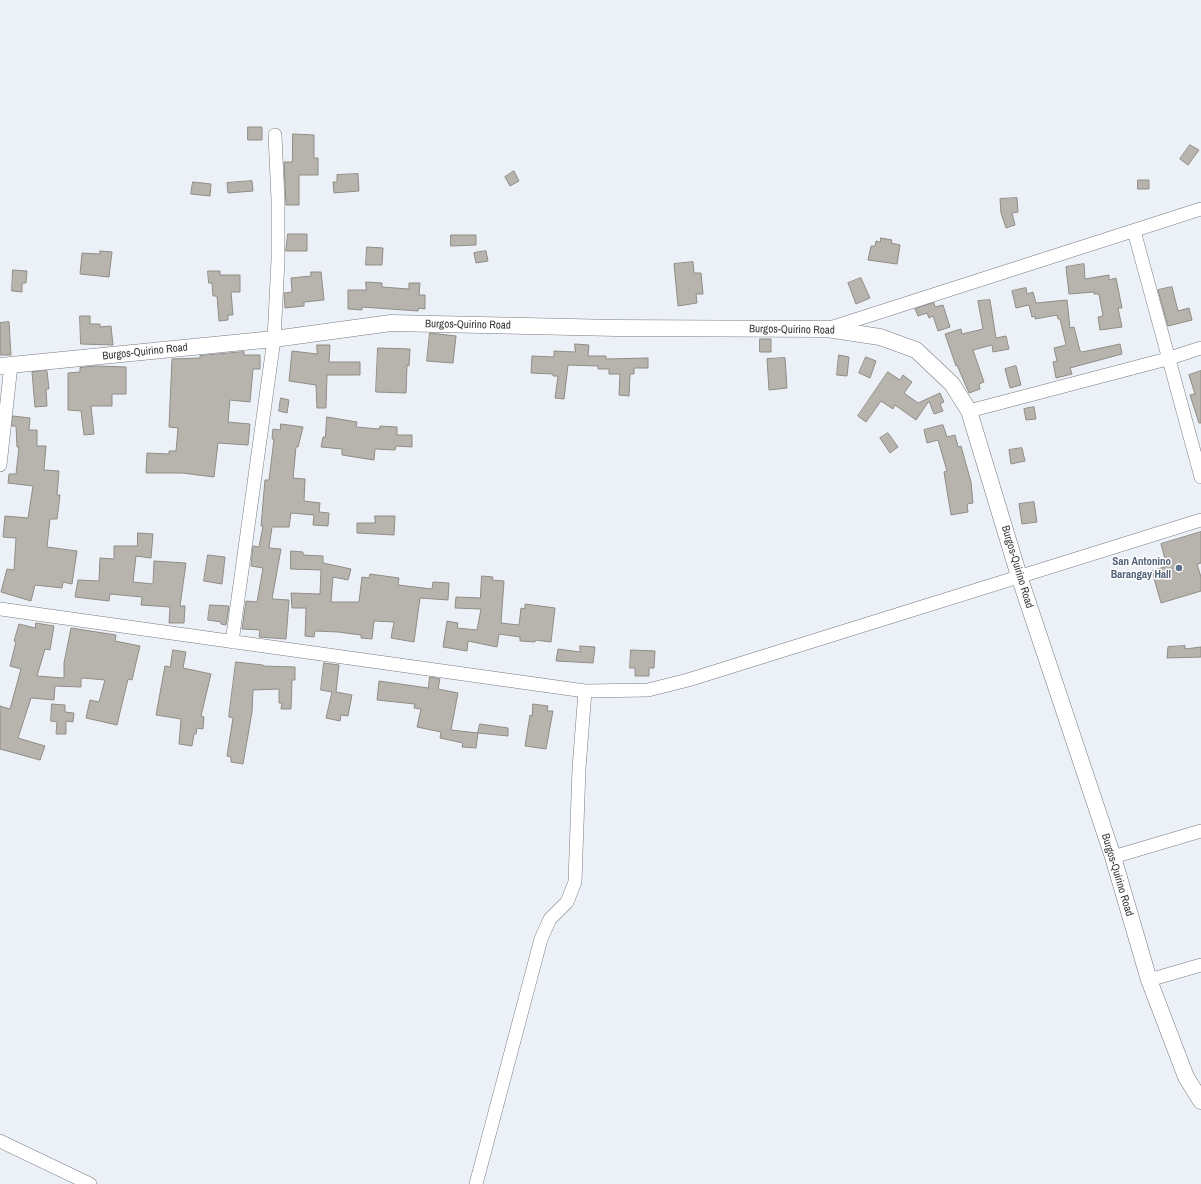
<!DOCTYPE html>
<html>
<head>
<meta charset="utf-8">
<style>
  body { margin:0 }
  canvas { display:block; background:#ecf1f7 }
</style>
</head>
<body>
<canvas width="1201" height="1184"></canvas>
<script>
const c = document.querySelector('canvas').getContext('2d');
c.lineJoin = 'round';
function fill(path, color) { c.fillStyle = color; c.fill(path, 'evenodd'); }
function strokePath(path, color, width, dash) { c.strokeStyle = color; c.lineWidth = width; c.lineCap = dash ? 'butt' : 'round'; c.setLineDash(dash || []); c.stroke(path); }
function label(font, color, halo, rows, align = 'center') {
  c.font = font + ' "Archivo Narrow",sans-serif'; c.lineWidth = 3; c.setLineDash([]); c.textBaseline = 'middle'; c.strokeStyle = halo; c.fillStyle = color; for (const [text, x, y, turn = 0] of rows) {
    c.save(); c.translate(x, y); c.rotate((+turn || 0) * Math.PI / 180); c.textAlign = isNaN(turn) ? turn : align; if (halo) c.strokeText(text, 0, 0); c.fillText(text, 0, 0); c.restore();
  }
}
const building = new Path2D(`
  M248,127H262V140H248Z
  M293,134L314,135V158H318V175H299V205H286L284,162H292Z
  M1190,145L1199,150L1188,165L1180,159Z
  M514,171L519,181L510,186L505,177Z
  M358,174L359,191L334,193L333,182H337V175Z
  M1138,180H1149V189H1138Z
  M252,181L253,191L228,193L227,183Z
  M193,182L211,184L210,196L191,194Z
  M1017,198L1018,212L1012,213L1015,225L1006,228L1001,213L1000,199Z
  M288,234H307V251H286Z
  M451,235H476V245L451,246Z
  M881,238L892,240L891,243L900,245L897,264L868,260L871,246H875L876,241L880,242Z
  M367,247L383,248L382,265H366Z
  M100,251L112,252L109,277L80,274L82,253L100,254Z
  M486,251L488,261L476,263L474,253Z
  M693,262L694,273H701L703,294H696L697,303L678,306L674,264Z
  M1084,264L1085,279L1109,275V280L1116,278L1122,308H1118L1122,327L1100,330L1098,317L1103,316L1099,294H1094V292L1069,294L1066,267Z
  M13,270L27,271L26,283H22V292L12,291Z
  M208,271H220V275H240V292H231L233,315H228V320L219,321L217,296H213L212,283H209Z
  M311,272H321L324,300L304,302V306L285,308L284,293L292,292L291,278L311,276Z
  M861,278L870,298L856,304L848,283Z
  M366,282L382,283V287L409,289V283H420L419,295H425V309L419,308L418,311L362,307V310L348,309V290H366Z
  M1172,287L1178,311L1189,308L1192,320L1168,326L1158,290Z
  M1026,288L1027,294L1033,292L1036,303L1067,300L1070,328L1074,327L1080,351L1082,352L1120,344L1122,354L1070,368L1072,374L1056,378L1053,362L1057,361L1054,348L1066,345L1060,319H1058L1057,315L1035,319V316L1032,317L1029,305L1016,308L1012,291Z
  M990,300L996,338L1006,336L1009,349L993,352L992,345L973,350L984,382L979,384L980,389L969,393L957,365L956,366L945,334L961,329L962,334L983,329L978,301Z
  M934,303L935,307L943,305L950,327L938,331L933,316L929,318L927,313L918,316L915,309Z
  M80,316H90V324H100V327L111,326L113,345L81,344Z
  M9,322L11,355H0V323Z
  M430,333L456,336L453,363L427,361Z
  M760,339H771V352H760Z
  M575,344L589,345L588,356H606V359L648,358V368H634V374H630L629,396L619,395L620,374H609V369H598V366L568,365L564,399L555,398L558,376H553V374L531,373L532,356L554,357V351L575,352Z
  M317,345H330L329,362H360V375H327L326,408H317L316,385L289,381L292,351L317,354Z
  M378,348L410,349L409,366L407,365L406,393L376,392Z
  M244,352V355H260V369H253L250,402L230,400L228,422L250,424L248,445L218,443L214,477L182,473H146L147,453L169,454V451H176L178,428L169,427L172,359L200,358V356Z
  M839,355L849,357L847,376L837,375Z
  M866,357L876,361L870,378L859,373Z
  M785,358L787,388L769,390L767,359Z
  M96,366L126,367V394H112V406H91L94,434L84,435L81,411L68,410V373L80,372V368Z
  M1016,366L1021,385L1010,388L1005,369Z
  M47,371L49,389H46L47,406L35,407L32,372Z
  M1201,371V423H1199L1190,395L1195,394L1189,375Z
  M888,372L900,380L903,375L912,382L904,393L918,403L940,393L944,402L940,404L943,411L934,414L929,401L916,420L895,405L893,409L881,401L866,422L858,416Z
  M281,398L289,400L287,413L279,411Z
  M1034,407L1036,419L1026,420L1024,409Z
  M13,416L30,418L29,430H37V446H46L44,470L59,471L57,495H60L57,519H50L47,547L77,551L72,584L63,582L62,588L35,585L31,601L1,592L7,569L14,570L16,538L3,537L5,516L28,518L33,486L8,483L9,474H16L19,447H17L16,426H12Z
  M327,417L357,422L356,427L379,429L380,426L397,427V435H412V447L396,446L395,450L375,449L374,460L342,455V449L321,447L323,437H325Z
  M281,424L303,427L298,447H296L293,478L305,479L304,501L320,503L319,512L329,513L328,526L313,525L314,515L291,513L289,527H272L269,548L281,549L272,599L289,600L286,639L259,637L260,630L242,629L246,601L257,602L263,568L251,566L253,546L259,547L263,526H261L265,480H269L274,439H272L273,429L280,430Z
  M943,425L947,437L955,435L958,447L961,446L971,482L973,503L967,504L968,512L951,515L944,472L947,471L938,440L927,443L924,430Z
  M888,433L898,447L890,453L880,438Z
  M1022,448L1025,461L1011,464L1009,450Z
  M1034,502L1037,522L1022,524L1019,504Z
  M375,516H395L394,535L357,533V523H375Z
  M1201,532V563L1197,564L1201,577V591L1161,603L1152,571L1167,566L1161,544Z
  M138,533L153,534L151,558L136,556L133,582L153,584L154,561L186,563L180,606H185L184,623H169L170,607L141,605L142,597L110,594L109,601L75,597L78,580L99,581L100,558L114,559V546H137Z
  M291,551L303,552V555L323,556V563L351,569L348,580L333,577L331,602H359L362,577L369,578L370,574L399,578L398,585L432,589L433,582L449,583L448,600L420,598L414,642L391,638L394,622L374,621L372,639L361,638V635L338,632L315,631L314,637L305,636L306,608H292L291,593L320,594L321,570L291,569Z
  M208,555L225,557L222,584L204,581Z
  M482,576L493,577L492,580L504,581L501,623L519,625L521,608L525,609V604L555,608L551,642L535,640V642L520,641V637L499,634L497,647L468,641L467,651L443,647L447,621L458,623L457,628L477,630L481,609L455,608L456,597L480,598Z
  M210,605L229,606L226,625L221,624V622L208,620Z
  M36,623L54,626L50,650L45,649L37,676L64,678V663L71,628L116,635L115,641L140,646L132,680L128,679L117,725L86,718L90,700L99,702L105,680L83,678L81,679V687L55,686L54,700L31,698L18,738L45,746L40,760L0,749V706L10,709L21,669L10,666L16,642L14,641L19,624L35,628Z
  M580,646L595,647L593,663L556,661L558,649L580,652Z
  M1185,646V649L1201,647V657L1167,658L1168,647Z
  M173,650L186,652L183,668L211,674L201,716L204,717L203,729L197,728L196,734H194L192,746L179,744L181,719L156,715L165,666L170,667Z
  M631,650L655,651L654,668H649V676H635V668H630Z
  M236,662L263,665V666L295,667V680H292L291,709H281L282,703H279V689L253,690L252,712L243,764L231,762V757L227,756L233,718L229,717Z
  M324,663L339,665L336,692L352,695L348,716L341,715L340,721L326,718L332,692L321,690Z
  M430,677L440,679L438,689L458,693L451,730L478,733L476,748L462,747L463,743L440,738L441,732L417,727L421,709L414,708L415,704L377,700L379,681L428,688Z
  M52,704L65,705V712L74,713L73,722L66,721V734H56L57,722L51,721Z
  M533,704L548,706L547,711H553L546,749L525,746L530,715L532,716Z
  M480,724L508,728V736L478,733Z`);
const minor = new Path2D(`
  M1134,231L1201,477
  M827,329L1201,209
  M969,411L1167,359L1201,348
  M0,465L11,365
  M0,609L585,691L648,690L688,680L1201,520
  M232,642L274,339L278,260V200L275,135
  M1113,857L1201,831
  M1149,980L1201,965
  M0,1141L90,1184
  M476,1184L541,939L550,919L567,902L575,882L579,768L585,691`);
const tertiary = new Path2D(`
  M0,366L274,339L391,323L616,328L827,329L880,337L916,350L952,384L969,411L1019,576L1113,857L1149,980L1186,1077L1201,1101`);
const markers = [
  [1179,568,4,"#5c6f8a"]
];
const streetNames = [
  ["Burgos-Quirino Road",468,325,1],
  ["Burgos-Quirino Road",792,330,1],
  ["Burgos-Quirino Road",145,352,-6],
  ["Burgos-Quirino Road",1017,567,73],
  ["Burgos-Quirino Road",1117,875,73]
];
const serviceNames = [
  ["San Antonino",1171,562],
  ["Barangay Hall",1171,575]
];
fill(building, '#b7b3ad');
strokePath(building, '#908c86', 1);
strokePath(minor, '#777b81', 14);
strokePath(tertiary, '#777b81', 17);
strokePath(minor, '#fff', 13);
strokePath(tertiary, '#fff', 16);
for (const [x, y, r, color] of markers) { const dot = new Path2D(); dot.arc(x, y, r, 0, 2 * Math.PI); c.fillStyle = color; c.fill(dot); strokePath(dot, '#fefefe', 1.5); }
label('11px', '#353739', '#fefefe', streetNames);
label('bold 11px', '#4e5e75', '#fefefe', serviceNames, 'right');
</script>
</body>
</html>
